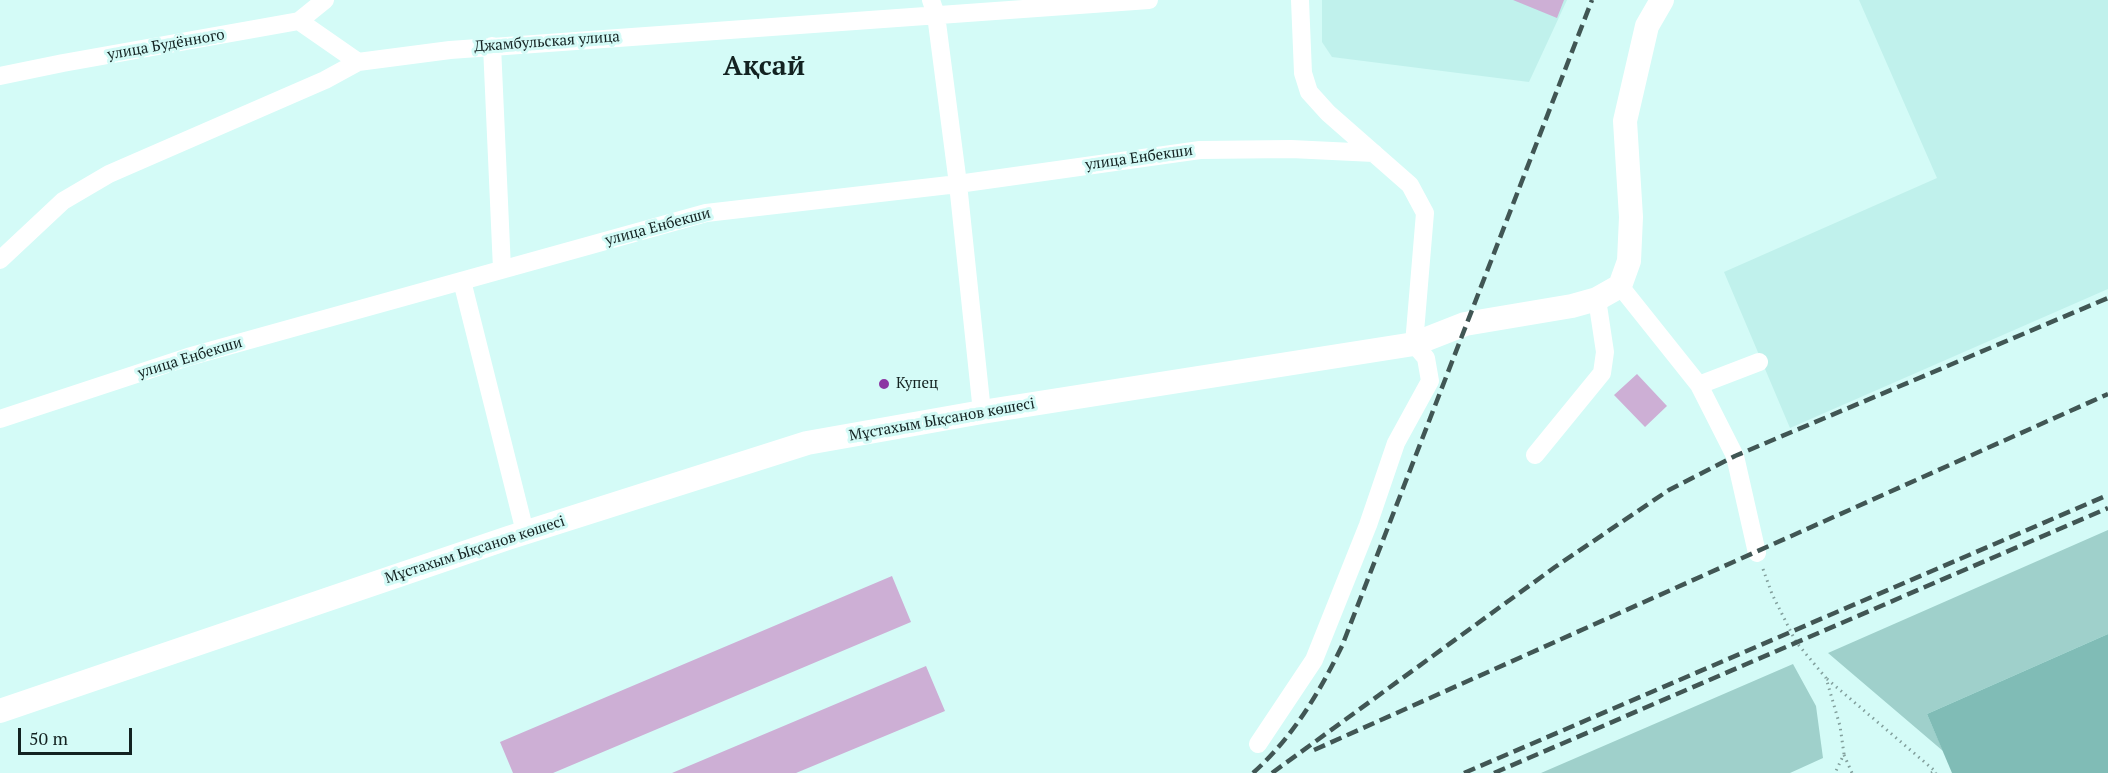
<!DOCTYPE html>
<html>
<head>
<meta charset="utf-8">
<style>
  body { margin:0 }
  #map { position:relative; width:2108px; height:773px; overflow:hidden; background:#d4fbf7; font-family:"PT Serif",serif }
  canvas { display:block }
  .scale { position:absolute; left:18px; top:728px; width:114px; height:27px; box-sizing:border-box; border:3px solid #132221; border-top:0; padding-left:8px; font-size:18px; line-height:21px; white-space:nowrap; color:#132221; -webkit-text-stroke:4px #d4fbf7; paint-order:stroke }
</style>
</head>
<body>
<div id="map">
<canvas width="2108" height="773"></canvas>
<div class="scale">50 m</div>
</div>
<script>
const c = document.querySelector('canvas').getContext('2d');
c.lineJoin = 'round';
function fill(path, color) { c.fillStyle = color; c.fill(path, 'evenodd'); }
function strokePath(path, color, width, dash) { c.strokeStyle = color; c.lineWidth = width; c.lineCap = dash ? 'butt' : 'round'; c.setLineDash(dash || []); c.stroke(path); }
function label(font, color, halo, rows, align = 'center') {
  c.font = font + ' "PT Serif",serif'; c.lineWidth = 6; c.setLineDash([]); c.textBaseline = 'middle'; c.strokeStyle = halo; c.fillStyle = color; for (const [text, x, y, turn = 0] of rows) {
    c.save(); c.translate(x, y); c.rotate((+turn || 0) * Math.PI / 180); c.textAlign = isNaN(turn) ? turn : align; if (halo) c.strokeText(text, 0, 0); c.fillText(text, 0, 0); c.restore();
  }
}
const built = new Path2D(`
  M1322,0H1567L1529,82L1332,57L1322,42Z
  M1859,0H2108V289L1790,428L1724,272L1937,178Z`);
const green = new Path2D(`
  M2108,530V634L1927,714L1943,751L1828,653Z
  M1793,664L1816,706L1823,758L1790,773H1541Z`);
const forest = new Path2D(`
  M2108,634V773H1952L1927,714Z`);
const building = new Path2D(`
  M1513,0H1564L1557,18Z
  M1637,374L1667,406L1645,427L1614,395Z
  M892,576L911,622L553,773H513L500,742Z
  M926,666L945,711L796,773H672Z`);
const path = new Path2D(`
  M1763,569L1772,594L1796,642L1826,678L1840,726L1844,754L1835,773
  M1827,679L1935,771
  M1844,755L1852,773
  M1931,773L1935,771L1936,773`);
const minor = new Path2D(`
  M931,0L936,15L958,184L982,412
  M299,21L358,62
  M492,46L502,269
  M0,76L63,63L299,21L325,0
  M0,260L63,201L109,174L325,80L358,62L450,50L1149,0
  M462,281L525,532
  M1620,286L1699,385L1735,456L1757,553
  M1699,385L1759,362
  M0,419L188,357L706,213L958,184L1200,150L1291,149L1374,153
  M1535,455L1602,373L1605,352L1597,299
  M1258,744L1314,660L1368,525L1396,443L1430,381L1426,358L1414,344L1425,213L1410,185L1328,113L1309,92L1303,73L1300,0`);
const major = new Path2D(`
  M0,711L508,538L807,443L982,412L1414,344L1465,324L1572,306L1597,299L1620,286L1629,261L1631,217L1625,121L1647,26L1662,0`);
const rail = new Path2D(`
  M1314,750L2108,394
  M1253,773C1293,737 1319,693 1342,646L1592,0
  M1272,773L1555,567L1669,490L1735,456L2108,298
  M1464,773L2108,495
  M1494,773L2108,508`);
const markers = [
  [884,384,6,"#8c36a3"]
];
const streetNames = [
  ["Джамбульская улица",547,42,-4],
  ["улица Будённого",166,45,-10],
  ["улица Енбекши",1139,158,-8],
  ["улица Енбекши",658,227,-15],
  ["улица Енбекши",190,358,-17],
  ["Мұстахым Ықсанов көшесі",942,420,-10],
  ["Мұстахым Ықсанов көшесі",475,550,-18]
];
const poiNames = [
  ["Купец",896,384]
];
const townNames = [
  ["Ақсай",764,67]
];
fill(built, '#c0f1ec');
fill(green, '#9fd0cb');
fill(forest, '#80bcb6');
fill(building, '#cdafd5');
strokePath(path, '#829f9c', 3, [1.5, 4.5]);
strokePath(minor, '#fff', 18);
strokePath(major, '#fff', 24);
strokePath(rail, '#415654', 4.5, [12, 6]);
for (const [x, y, r, color] of markers) { const dot = new Path2D(); dot.arc(x, y, r, 0, 2 * Math.PI); c.fillStyle = color; c.fill(dot); strokePath(dot, '#d4fbf7', 2); }
label('15px', '#132221', '#d4fbf7', streetNames);
label('15px', '#132221', '#d4fbf7', poiNames, 'left');
label('bold 27px', '#132221', '#d4fbf7', townNames);
</script>
</body>
</html>
